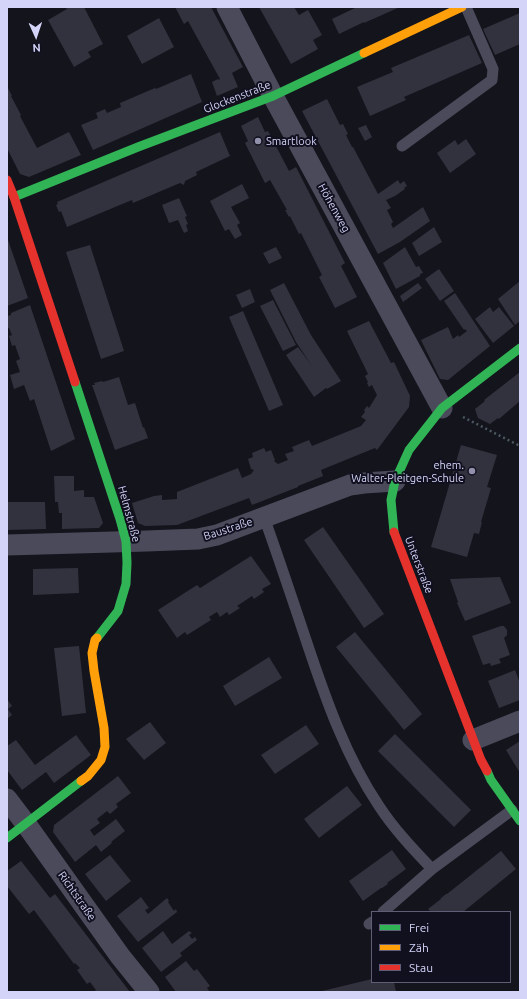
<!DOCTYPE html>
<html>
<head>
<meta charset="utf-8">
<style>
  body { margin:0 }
  #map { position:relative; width:527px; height:999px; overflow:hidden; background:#14141c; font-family:Ubuntu,sans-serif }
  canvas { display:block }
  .frame { position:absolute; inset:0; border:8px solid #d4d4f9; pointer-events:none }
  .legend { position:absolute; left:371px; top:911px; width:140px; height:72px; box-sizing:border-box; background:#11101f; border:1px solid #5f5e76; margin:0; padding:5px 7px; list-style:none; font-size:12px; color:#d4d4f9 }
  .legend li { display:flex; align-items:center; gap:8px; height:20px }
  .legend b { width:20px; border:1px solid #5f5e76 }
  .north { position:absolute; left:16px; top:16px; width:40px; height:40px; -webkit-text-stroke:3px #11101f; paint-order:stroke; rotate:177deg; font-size:11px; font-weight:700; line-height:16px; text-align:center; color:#d4d4f9 }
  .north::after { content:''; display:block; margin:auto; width:14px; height:18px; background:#d4d4f9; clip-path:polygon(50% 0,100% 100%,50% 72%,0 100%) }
</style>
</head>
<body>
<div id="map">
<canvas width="527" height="999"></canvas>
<div class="frame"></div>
<ul class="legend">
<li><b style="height:5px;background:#30b455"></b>Frei</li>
<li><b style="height:5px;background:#ff9f0a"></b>Zäh</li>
<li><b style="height:5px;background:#e5322d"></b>Stau</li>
</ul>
<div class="north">N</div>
</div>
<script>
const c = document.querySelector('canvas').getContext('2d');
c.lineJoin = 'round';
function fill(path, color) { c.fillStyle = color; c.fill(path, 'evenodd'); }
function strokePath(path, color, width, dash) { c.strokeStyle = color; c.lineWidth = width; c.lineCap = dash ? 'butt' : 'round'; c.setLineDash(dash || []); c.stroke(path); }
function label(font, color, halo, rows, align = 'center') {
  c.font = font + ' Ubuntu,sans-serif'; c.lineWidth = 4; c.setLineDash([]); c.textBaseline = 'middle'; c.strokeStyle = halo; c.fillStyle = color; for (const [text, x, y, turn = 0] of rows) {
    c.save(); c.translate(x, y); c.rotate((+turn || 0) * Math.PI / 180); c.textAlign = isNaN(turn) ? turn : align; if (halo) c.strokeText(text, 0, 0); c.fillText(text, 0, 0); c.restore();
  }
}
const building = new Path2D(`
  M68,7H84L103,44L88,52L91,57L74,67L48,20L67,9L66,8Z
  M175,7H211L243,67L232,73L238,87L217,96L212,82L218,79L219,80L220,79L188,21L184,24Z
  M259,7H294L299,15L308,10L322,35L313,40L318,49L291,64Z
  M357,7H400L364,23V22L339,34L332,19Z
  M520,13V44L495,55L483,29Z
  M159,18L174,47L142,64L127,36Z
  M469,35L482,63L404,97L406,100L370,116L357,87L393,72L391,68Z
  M191,74L202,102L93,150L81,125L98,118L96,113L105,109L107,113L121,107L120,103L155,88L156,89Z
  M7,86L12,96H11L21,115L20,116L37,148L69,132L81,155L29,177L20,174L7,148Z
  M327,99L340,125L343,124L348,134L346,135L352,147H353L378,194L398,180L400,184L404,181L407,186L404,188L405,189L395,196L386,200L391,208L387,210L393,222L391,224L393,228L423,207L430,221L400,242L378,254L302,111Z
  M258,117L265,132L268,131L289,171L296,167L345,263L341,266L357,297L335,308L319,277L322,275L301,233L299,234L290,216L289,217L285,210H287L270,180L265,183L245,143L248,141L241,126Z
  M366,125L372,137L365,141L358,128Z
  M220,132L230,156L196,172L197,175L185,181L184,185L180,183L133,203L132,200L67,227L61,211L59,212L56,205L58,204L57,202Z
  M466,139L476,154L450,173L437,153L455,140L458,145Z
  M242,184L249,198L231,207L240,223L237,225L242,235L235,239L229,229L225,231L210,201Z
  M179,198L187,216L185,217L188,224L186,225L188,231L184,233L178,220L169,223L162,205Z
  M434,227L442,242L419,256L412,243Z
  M7,237L28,298L7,306Z
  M90,245L124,351L101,359L66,252Z
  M276,247L282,258L269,264L263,253Z
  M405,247L416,267L419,266L423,273L420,274V276L396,289L383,263Z
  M439,269L454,291L440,301L425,279Z
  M520,281V321L515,325L498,299Z
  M284,283L311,335L341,381L327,389L326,388L314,397L286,355L298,347L312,366L296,342L270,290Z
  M418,283L422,288L403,302L400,296Z
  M250,289L255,302L242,308L236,295Z
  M455,293L490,346L448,380L440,379L421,340L448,327L453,339L458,335L459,337L467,331L465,329L464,330L444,301Z
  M273,300L296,345L283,351L260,306Z
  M30,305L75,439L51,451L34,399L30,401L24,385L14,389L10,375L20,372L16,361L20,359L15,345L12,346L9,336L12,335L9,328H7V316L11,315V313Z
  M490,307L493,312L499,307L514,326L493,343L475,319Z
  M243,311L283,405L269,411L229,317Z
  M369,321L391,363L394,362L410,396L409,407L377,450L375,448L321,470L323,476L298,486V487L252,505L249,498L177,525L145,526L138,523L132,503L154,496L162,495V500L177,499V492L238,468L242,478L251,474L254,470L251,469L248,459L253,457L252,453L264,448L266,452L271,450L275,460L274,461L278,464L288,460L285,454L294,451L292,447L309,440L312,446L361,426L366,420L361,417L365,412L364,410L367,406L369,408L377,395L372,385L369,387L367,383L368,382L365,376L368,374L347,331Z
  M520,372V401L499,419L498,418L490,424L478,418L475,409L485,401L484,400Z
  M119,377L128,405L135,403L143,428L144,427L148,438L115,450L92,385H95L94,383L102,381L103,382Z
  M461,445L497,455L487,487L491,488L481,522H482L479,534L474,533L467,557L431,547Z
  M54,476H74V491L84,490V497H94L103,523L99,528L62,529V513H59L58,502H55Z
  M7,502H45L46,529L7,530Z
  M323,527L384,614L364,628L304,540Z
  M251,556L271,584L262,589L264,592L254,599L252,596L237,606L240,608L229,615L227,612L220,617L217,612L209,617L211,620L187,635L185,632L177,638L158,610L197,585L200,588Z
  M78,568L79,593L33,595V569Z
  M500,577L511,603L465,621L457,603L458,602L450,579Z
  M501,626H504L507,630V635L504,638L510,655L499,659L501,663L491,666L490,663L483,665L472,636Z
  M355,632L422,714L404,730L336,647Z
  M79,646L86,713L62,716L54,648Z
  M269,657L282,678L235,706L223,686Z
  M515,670L520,683V700L499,708L488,681Z
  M7,699L12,706L8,709L12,715L7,719Z
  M150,722L166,743L144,760L126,739Z
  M306,725L319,744L275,774L261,755Z
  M395,734L471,810L454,827L378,751Z
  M76,735L91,755L54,783L46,772L22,790L7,770V746L16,740L35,765Z
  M520,741V773L506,750Z
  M118,776L131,793L116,804L118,807L110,814L107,811L97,819L100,823L90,830L94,836L116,819L125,831L111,842L112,843L101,852L96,845L75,862L53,832L54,825Z
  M347,786L362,805L319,838L304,819Z
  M392,850L406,869L387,883L388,884L382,888H381L363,901L349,881Z
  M501,851L516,869L463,912H431L428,909L441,899H440L446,894H447Z
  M110,855L131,881L106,901L85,874Z
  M21,861L50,898L55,894L130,992H93L96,990L90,982L87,984L77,970L80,968L75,963L74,964L34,910L29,914L7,886V871Z
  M141,897L149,908L145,910L148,914L167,898L169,901L168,902L174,911L176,909L177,912L138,942L117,916Z
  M163,931L172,944L189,931L192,933L189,935L192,939L195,937L197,940L180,953L182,956L161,972L142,948Z
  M186,961L194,971L197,969L210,986L207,988L210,992H176L165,977Z
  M372,979V982H394L396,992H318Z`);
const path = new Path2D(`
  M463,417L520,446`);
const lane = new Path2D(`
  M402,146L492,80L493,69L466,7
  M264,517C279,559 293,601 307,643C326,700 346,757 379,806C394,829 413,849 432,869
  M383,912L432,869L512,810
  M369,924L372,922`);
const street = new Path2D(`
  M227,7L273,96L442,408
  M7,545L147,541L198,539L217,535L350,485L364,483L395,481
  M473,740L520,721
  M7,799L26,824L120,956L149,992`);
const fast = new Path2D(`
  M14,197L138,147L273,96L364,53
  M75,382L120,519L126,541L127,563L126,584L118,611L97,638
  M394,532L391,500L395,481L409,450L442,408L520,348
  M487,771L491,780L520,821
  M7,838L81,781`);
const slow = new Path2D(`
  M364,53L462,7
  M81,781L88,776L101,760L105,747L104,728L94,671L92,653L95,640L97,638`);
const jam = new Path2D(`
  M7,180L14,197L75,382
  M394,532L481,760L487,771`);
const markers = [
  [258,141,4,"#9191ac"],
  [472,471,4,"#9191ac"]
];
const streetNames = [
  ["Glockenstraße",237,97,-21],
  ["Höhenweg",334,208,61],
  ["Helmstraße",129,514,75],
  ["Baustraße",228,529,-18],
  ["Unterstraße",419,565,69],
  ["Richtstraße",77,896,55]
];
const poiNames = [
  ["Smartlook",266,141],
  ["ehem.",464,465,"right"],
  ["Walter-Pleitgen-Schule",464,478,"right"]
];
fill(building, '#32313e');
strokePath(path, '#4b5861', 2.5, [2, 3]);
strokePath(lane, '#4a4a5b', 11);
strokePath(street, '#4a4a5b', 21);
strokePath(fast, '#30b455', 9);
strokePath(slow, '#ff9f0a', 9);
strokePath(jam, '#e5322d', 9);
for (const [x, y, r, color] of markers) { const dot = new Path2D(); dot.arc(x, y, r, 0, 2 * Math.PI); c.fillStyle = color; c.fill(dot); strokePath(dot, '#11101f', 1.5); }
label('11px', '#d4d4f9', '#11101f', streetNames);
label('11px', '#d4d4f9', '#11101f', poiNames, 'left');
</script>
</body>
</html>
